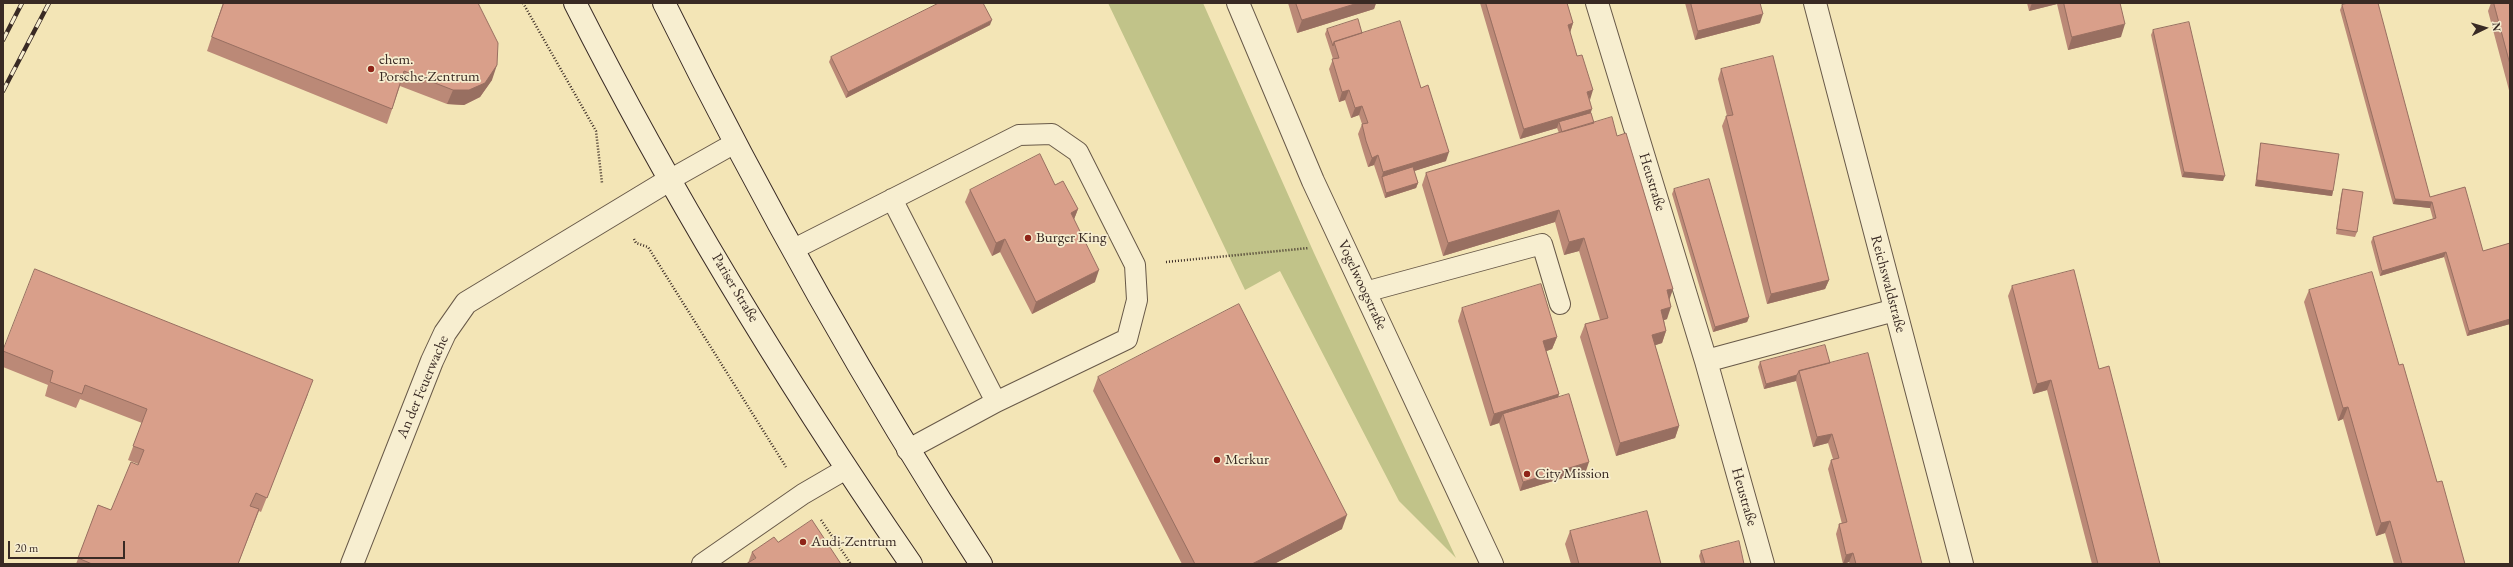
<!DOCTYPE html>
<html>
<head>
<meta charset="utf-8">
<style>
  body { margin:0 }
  #map { position:relative; width:2513px; height:567px; overflow:hidden; background:#f3e5b6; font-family:"EB Garamond",serif }
  canvas { display:block }
  .frame { position:absolute; inset:0; border:4px solid #392a24; pointer-events:none }
  .north { position:absolute; left:2465px; top:8px; width:40px; height:40px; -webkit-text-stroke:3px #f7eed0; paint-order:stroke; rotate:85deg; font-size:11px; font-weight:700; line-height:16px; text-align:center; color:#392a24 }
  .north::after { content:''; display:block; margin:auto; width:14px; height:18px; background:#392a24; clip-path:polygon(50% 0,100% 100%,50% 72%,0 100%) }
  .scale { position:absolute; left:8px; top:541px; width:117px; height:18px; box-sizing:border-box; border:2px solid #392a24; border-top:0; padding-left:5px; font-size:12px; line-height:14px; white-space:nowrap; color:#392a24; -webkit-text-stroke:3px #f7eed0; paint-order:stroke }
</style>
</head>
<body>
<div id="map">
<canvas width="2513" height="567"></canvas>
<div class="frame"></div>
<div class="north">N</div>
<div class="scale">20 m</div>
</div>
<script>
const c = document.querySelector('canvas').getContext('2d');
c.lineJoin = 'round';
function fill(path, color) { c.fillStyle = color; c.fill(path, 'evenodd'); }
function strokePath(path, color, width, dash) { c.strokeStyle = color; c.lineWidth = width; c.lineCap = dash ? 'butt' : 'round'; c.setLineDash(dash || []); c.stroke(path); }
function label(font, color, halo, rows, align = 'center') {
  c.font = font + ' "EB Garamond",serif'; c.lineWidth = 3.5; c.setLineDash([]); c.textBaseline = 'middle'; c.strokeStyle = halo; c.fillStyle = color; for (const [text, x, y, turn = 0] of rows) {
    c.save(); c.translate(x, y); c.rotate((+turn || 0) * Math.PI / 180); c.textAlign = isNaN(turn) ? turn : align; if (halo) c.strokeText(text, 0, 0); c.fillText(text, 0, 0); c.restore();
  }
}
const green = new Path2D(`
  M1108,3H1203L1314,253L1456,558L1399,501L1280,271L1245,290Z`);
const path = new Path2D(`
  M523,3L596,131L602,183
  M634,239L636,243L648,247L786,467
  M1166,262L1309,248
  M821,520L851,564`);
const service = new Path2D(`
  M671,179L735,143
  M892,199L996,402
  M794,249L1019,135L1052,134L1078,152L1135,265L1137,300L1127,339L996,402L907,450
  M1365,292L1542,244L1560,304
  M702,564L803,494L846,469`);
const minor = new Path2D(`
  M1238,3L1313,181L1492,564
  M1597,3L1706,361L1763,564
  M1706,361L1895,310
  M352,564L432,361L445,333L466,303L671,179`);
const tertiary = new Path2D(`
  M1815,3L1962,564`);
const secondary = new Path2D(`
  M575,3C673,197 788,385 911,564
  M664,3C759,195 864,384 981,564`);
const rail = new Path2D(`
  M3,40L22,3
  M3,91L49,3`);
const wall = new Path2D(`
  M223,3H478L492,80L480,97L464,105L447,104L400,86L387,124L207,51Z
  M1288,3H1376L1374,9L1297,33Z
  M1480,3H1567L1573,23L1570,32L1590,100L1591,113L1594,123L1617,136L1673,289L1669,299L1667,319L1664,320L1666,331L1662,343L1655,345L1679,426L1675,438L1616,456L1580,337L1585,324L1600,320L1579,251L1564,255L1555,222L1443,256L1422,185L1426,173L1559,133L1557,128L1520,139Z
  M1685,3H1760V23L1695,40Z
  M2027,3H2120L2121,37L2068,50L2057,4L2029,11Z
  M2491,3H2510V94L2488,11Z
  M2342,5L2430,197L2483,251L2510,243V324L2467,336L2444,257L2380,276L2371,242L2373,237L2433,219L2430,208L2393,204L2340,10Z
  M990,25L846,98L829,62L831,57Z
  M1327,29L1362,33L1421,88L1446,161L1414,171L1418,183L1416,188L1385,198L1374,165L1368,167L1363,151L1358,134L1362,124L1359,115L1351,118L1345,100L1339,102L1329,69L1333,59L1325,34Z
  M2153,30L2223,181L2182,177L2151,35Z
  M1721,69L1829,280L1825,289L1767,304L1722,126L1726,116H1727L1718,79Z
  M2261,143L2333,191L2332,196L2255,186L2260,149Z
  M1055,185L1078,209L1074,219L1095,282L1032,314L1000,252L992,256L965,202L970,190Z
  M1674,189L1749,317L1747,322L1713,332L1672,194Z
  M2343,189L2357,232L2355,237L2336,234L2341,195Z
  M2012,286L2099,369L2160,564H2092L2047,390L2033,394L2008,296Z
  M2309,290L2399,365L2437,482L2465,564H2394L2385,533L2376,536L2343,419L2338,421L2304,302Z
  M1462,308L1557,337L1552,349L1546,351L1559,394L1558,397L1586,471L1520,491L1499,423L1490,426L1458,321Z
  M3,350L308,394L261,512L259,511L238,564H76L98,505L111,510L138,465V464L128,460L142,423L80,399L76,408L45,396L48,385L3,367Z
  M1760,362L1830,363L1922,564H1850L1849,562L1843,564L1836,534L1839,524H1842L1828,469L1831,460L1833,459L1828,443L1813,447L1796,381L1764,389L1758,367Z
  M1098,377L1342,529L1274,564H1182L1093,391Z
  M1570,531L1661,564H1571L1565,544Z
  M778,542L748,563L752,552Z
  M1701,551L1744,564H1701L1699,556Z`);
const shadedWall = new Path2D(`
  M1358,3H1376L1374,9L1297,33L1302,20Z
  M2032,3H2058L2057,4L2029,11Z
  M1763,14L1760,23L1695,40L1698,31Z
  M992,20L990,25L846,98L848,92Z
  M1573,23L1570,33L1568,25Z
  M2125,24L2121,37L2068,50L2072,37Z
  M497,65L492,80L480,97L464,105L447,104L453,90Z
  M1349,90L1345,100L1339,102L1342,92Z
  M1593,90L1590,100L1587,92Z
  M1362,106L1359,115L1351,118L1355,108Z
  M1592,109L1589,118L1559,122L1557,128L1520,139L1524,129Z
  M1449,152L1446,161L1383,181L1382,177L1383,172Z
  M1378,155L1374,165L1368,167L1372,158Z
  M2184,172L2225,176L2223,181L2182,177Z
  M2257,180L2333,191L2332,196L2255,186Z
  M1418,183L1416,188L1385,198L1386,193Z
  M2395,199L2432,202L2430,208L2393,204Z
  M1078,209L1073,222L1071,213Z
  M1559,210L1555,222L1443,256L1448,243Z
  M1584,238L1579,251L1564,255L1569,242Z
  M1005,239L1000,252L992,256L996,243Z
  M2446,252L2444,257L2380,276L2382,271Z
  M1099,270L1095,282L1032,314L1036,302Z
  M1829,280L1825,289L1767,304L1771,294Z
  M1673,289L1669,301L1667,290Z
  M1671,307L1667,319L1656,323L1661,310Z
  M1749,317L1747,322L1713,332L1715,327Z
  M2510,319V324L2467,336L2469,331Z
  M1666,331L1662,343L1647,348L1652,335Z
  M1557,337L1552,349L1539,354L1543,341Z
  M1797,375L1796,381L1764,389L1766,384Z
  M2051,380L2047,390L2033,394L2037,384Z
  M1559,394L1555,407L1503,414L1499,423L1490,426L1494,414Z
  M2348,407L2343,419L2338,421L2343,408Z
  M1679,426L1675,438L1616,456L1620,443Z
  M1832,434L1828,443L1813,447L1817,437Z
  M1589,462L1586,471L1520,491L1523,482Z
  M1347,515L1342,529L1274,564H1252Z
  M2390,521L2385,533L2376,536L2381,523Z
  M1853,553L1849,562L1843,564L1846,555Z`);
const building = new Path2D(`
  M224,3H478L498,43L497,65L485,83L469,90H453L404,71L392,109L212,37Z
  M939,3H983L992,20L848,92L831,57Z
  M1296,3H1358L1302,20Z
  M1486,3H1567L1573,23L1568,25L1577,56L1582,55L1593,90L1587,92L1592,109L1524,129Z
  M1691,3H1760L1763,14L1698,31Z
  M2064,3H2120L2125,24L2072,37Z
  M2348,3H2378L2430,197L2465,187L2483,251L2510,243V319L2469,331L2446,252L2382,271L2373,237L2436,218L2432,202L2395,199L2342,5Z
  M2494,3H2510V64Z
  M1358,19L1362,33L1334,42L1333,46L1327,29Z
  M1400,21L1421,88L1428,85L1449,152L1383,172L1378,155L1372,158L1366,141L1362,124L1368,123L1362,106L1355,108L1349,90L1342,92L1332,59L1339,58L1334,42Z
  M2189,22L2225,176L2184,172L2153,30Z
  M1773,56L1829,280L1771,294L1726,116L1733,115L1721,69Z
  M1591,113L1594,123L1562,132L1559,122Z
  M1612,117L1617,136L1626,133L1673,289L1667,290L1671,307L1661,310L1666,331L1652,335L1679,426L1620,443L1585,324L1608,318L1584,238L1569,242L1559,210L1448,243L1426,173Z
  M2261,143L2339,154L2333,191L2257,180Z
  M1040,154L1055,185L1063,181L1078,209L1071,213L1099,270L1036,302L1005,239L996,243L970,190Z
  M1413,167L1418,183L1386,193L1382,177Z
  M1709,179L1749,317L1715,327L1674,189Z
  M2343,189L2363,192L2357,232L2337,229Z
  M35,269L313,380L267,498L256,493L250,506L259,509L238,564H92L78,558L98,505L111,510L131,462L138,465L144,450L133,446L147,409L85,385L82,394L50,382L53,371L3,351Z
  M2074,270L2099,369L2109,366L2160,564H2098L2051,380L2037,384L2012,286Z
  M2372,272L2399,365L2403,364L2437,482L2442,481L2465,564H2402L2390,521L2381,523L2348,407L2343,408L2309,290Z
  M1541,284L1557,337L1543,341L1559,394L1494,414L1462,308Z
  M1239,304L1347,515L1252,564H1195L1098,377Z
  M1825,345L1830,363L1799,371L1797,375L1766,384L1760,362Z
  M1868,353L1922,564H1856L1853,553L1846,555L1839,524L1847,522L1831,460L1839,458L1832,434L1817,437L1799,371Z
  M1569,394L1589,462L1523,482L1503,414Z
  M1647,511L1661,564H1579L1570,531Z
  M812,520L841,564H746L756,558L752,552L774,537L778,542Z
  M1739,541L1744,564H1705L1701,551Z`);
const markers = [
  [371,69,4,"#8f2418"],
  [1028,238,4,"#8f2418"],
  [1217,460,4,"#8f2418"],
  [1527,474,4,"#8f2418"],
  [803,542,4,"#8f2418"]
];
const poiNames = [
  ["ehem.",379,60],
  ["Porsche-Zentrum",379,77],
  ["Burger King",1036,238],
  ["Merkur",1225,460],
  ["City Mission",1535,474],
  ["Audi-Zentrum",811,542]
];
const streetNames = [
  ["Heustraße",1652,182,73],
  ["Reichswaldstraße",1888,284,75],
  ["Vogelwoogstraße",1362,285,65],
  ["Pariser Straße",735,288,59],
  ["An der Feuerwache",423,387,-67],
  ["Heustraße",1744,497,74]
];
fill(green, '#c1c389');
strokePath(service, '#685948', 22);
strokePath(minor, '#685948', 24);
strokePath(tertiary, '#685948', 24);
strokePath(secondary, '#392a24', 24);
strokePath(path, '#392a24', 2.5, [1, 2]);
strokePath(service, '#f7eed0', 20);
strokePath(minor, '#f7eed0', 22);
strokePath(tertiary, '#f7eed0', 22);
strokePath(secondary, '#f7eed0', 22);
strokePath(rail, '#392a24', 4.5);
strokePath(rail, '#f7eed0', 3, [9]);
fill(wall, '#bb8977');
fill(shadedWall, '#986f61');
fill(building, '#d99f8a');
strokePath(building, '#986f61', 1);
for (const [x, y, r, color] of markers) { const dot = new Path2D(); dot.arc(x, y, r, 0, 2 * Math.PI); c.fillStyle = color; c.fill(dot); strokePath(dot, '#f7eed0', 1.5); }
label('15px', '#392a24', '#f7eed0', poiNames, 'left');
label('15px', '#392a24', '#f7eed0', streetNames);
</script>
</body>
</html>
